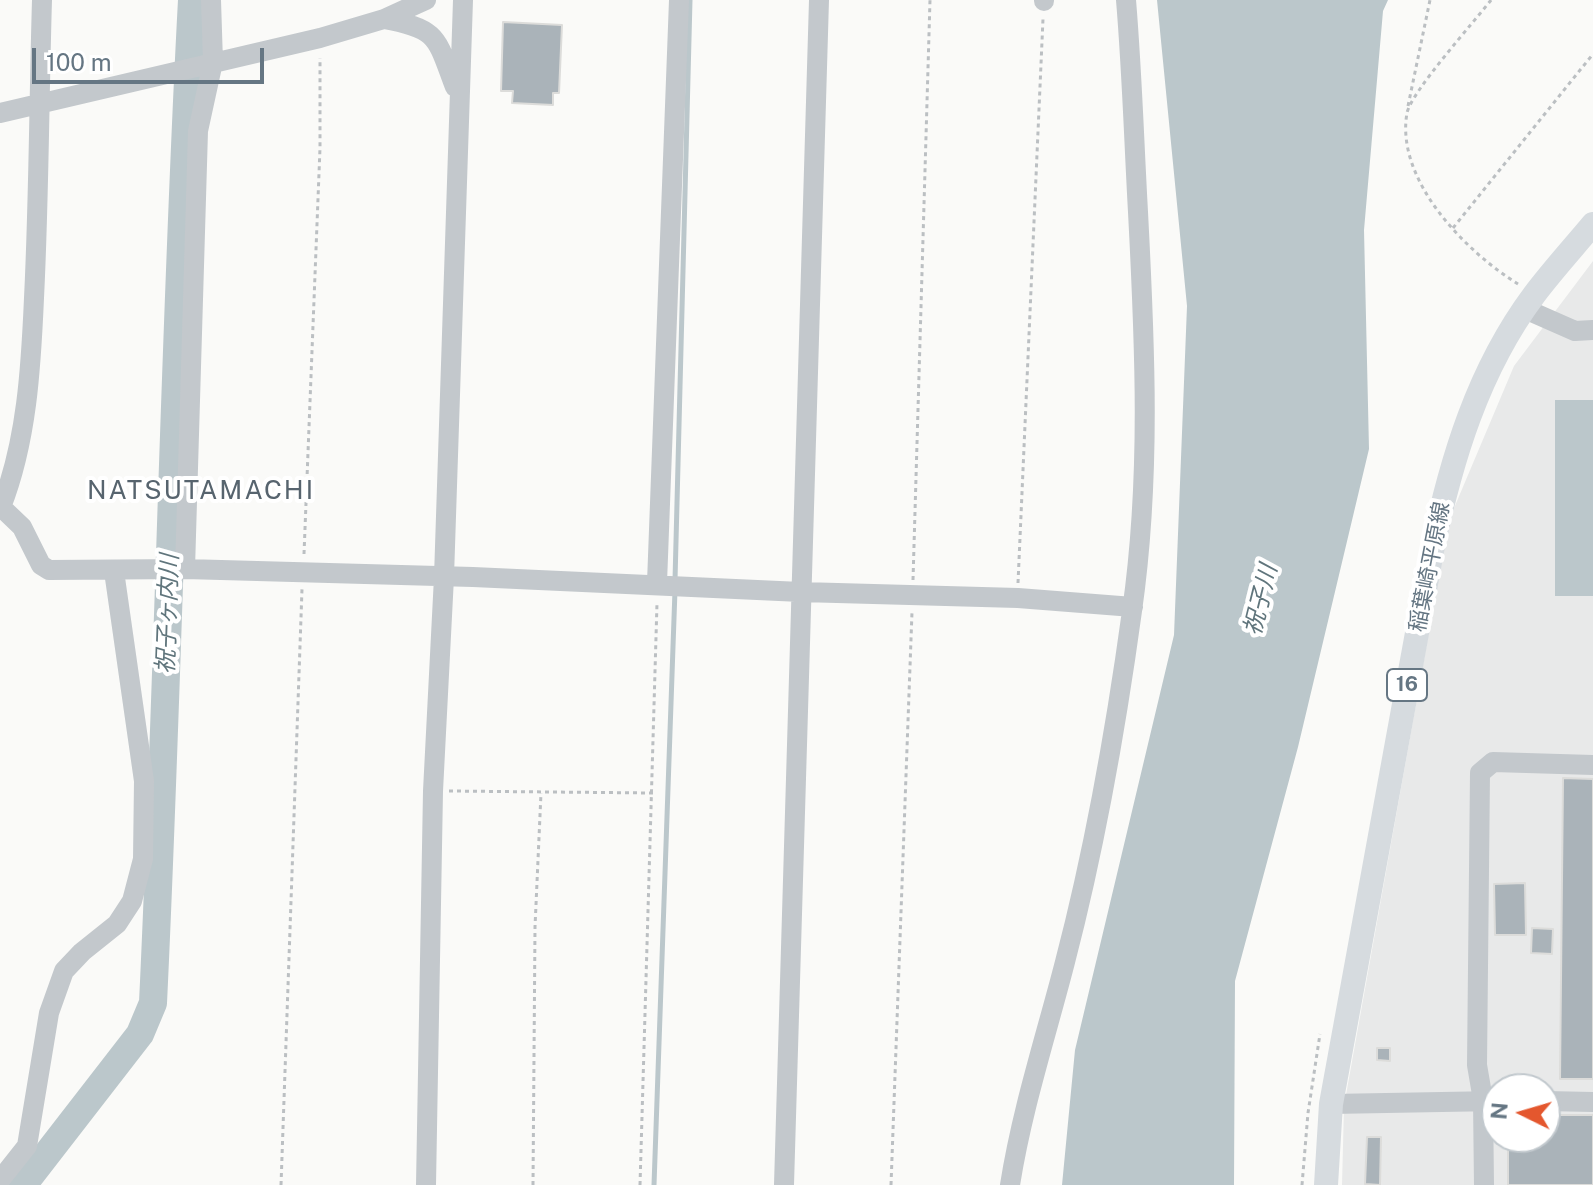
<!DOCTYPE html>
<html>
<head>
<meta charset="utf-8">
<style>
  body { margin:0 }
  #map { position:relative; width:1593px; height:1185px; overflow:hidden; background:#fafaf8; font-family:"Public Sans",sans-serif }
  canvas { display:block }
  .north { position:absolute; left:1481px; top:1073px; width:80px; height:80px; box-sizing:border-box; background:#fff; border:2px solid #c1c8cd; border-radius:50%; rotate:275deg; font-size:22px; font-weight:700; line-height:32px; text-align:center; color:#657683 }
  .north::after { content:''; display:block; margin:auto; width:28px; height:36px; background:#e4572e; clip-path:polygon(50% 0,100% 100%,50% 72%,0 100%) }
  .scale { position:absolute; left:32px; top:48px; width:232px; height:36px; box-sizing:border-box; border:4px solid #657683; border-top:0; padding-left:10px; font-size:24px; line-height:28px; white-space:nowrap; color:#657683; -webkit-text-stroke:6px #fff; paint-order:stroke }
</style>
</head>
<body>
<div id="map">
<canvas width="1593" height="1185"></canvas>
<div class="north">N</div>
<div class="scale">100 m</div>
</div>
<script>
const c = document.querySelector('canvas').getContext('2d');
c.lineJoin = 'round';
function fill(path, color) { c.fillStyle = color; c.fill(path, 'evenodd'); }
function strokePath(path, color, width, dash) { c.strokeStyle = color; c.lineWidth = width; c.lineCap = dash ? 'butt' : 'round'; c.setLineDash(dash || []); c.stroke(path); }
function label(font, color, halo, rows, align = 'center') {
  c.font = font + ' "Public Sans","Noto Sans JP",sans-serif'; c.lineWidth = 8; c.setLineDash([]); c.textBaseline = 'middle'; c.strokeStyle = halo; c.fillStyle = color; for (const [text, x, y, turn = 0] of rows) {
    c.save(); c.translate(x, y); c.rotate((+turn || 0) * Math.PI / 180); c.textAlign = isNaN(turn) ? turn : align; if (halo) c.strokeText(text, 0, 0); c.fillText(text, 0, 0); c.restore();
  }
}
const built = new Path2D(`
  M1593,261V1185H1342L1344,1106L1449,520L1514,366ZM1497,1089H1545V1137H1497Z`);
const water = new Path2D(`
  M1157,0H1388L1383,11L1364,230L1369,449L1298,747L1235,981L1234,1185H1062L1075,1050L1174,635L1187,306Z
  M1555,400H1593V596H1555Z`);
const stream = new Path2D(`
  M675,580L690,0
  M654,1185L675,590`);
const river = new Path2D(`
  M23,1185L140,1034L153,1003C169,669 174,334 192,0`);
const building = new Path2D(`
  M503,22L562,25L559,93H553V105L512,103L513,91H501Z
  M1563,778L1593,779V1079H1560Z
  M1525,883L1526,935H1495L1494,884Z
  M1532,928L1553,929L1552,954L1531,953Z
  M1377,1048H1390V1061L1377,1060Z
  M1545,1115H1593V1185H1508V1137H1545Z
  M1367,1137H1381L1380,1185L1365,1184Z`);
const path = new Path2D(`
  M1491,0C1475,21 1411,92 1407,113C1395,180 1466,252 1518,284
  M1408,106L1430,0
  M1453,228L1593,54
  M304,554L320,148V58
  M913,580L930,0
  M1018,583L1043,19
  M449,791L653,793
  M281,1185L302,589
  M533,1185L535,927L541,793
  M640,1185L657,603
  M891,1185L912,612
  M1302,1185L1308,1113L1320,1034`);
const minor = new Path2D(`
  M1044,1V0
  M384,19C439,29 436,37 455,87
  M0,113L320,38L384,19L426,0
  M1525,309L1575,331L1593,330
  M0,506L22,527L41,565L49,570L185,569L473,577L801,592L1018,598L1133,607
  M1,507C27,441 31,367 34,298C39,198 39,99 42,0
  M185,569L198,131L213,62L211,0
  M657,583L679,0
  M1545,1101L1593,1102
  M1331,1104L1497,1101
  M0,1180L27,1146L49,1013L64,971L82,952L117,924L132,901L143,859L144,781L114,571
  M426,1185L433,791L444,577L463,0
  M784,1185L819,0
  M1010,1185C1022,1109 1046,1036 1065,962C1095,847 1116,728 1132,611C1151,478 1145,345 1138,212C1134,141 1132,71 1126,0
  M1484,1185L1483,1100L1477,1065L1480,773L1493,762L1593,765`);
const major = new Path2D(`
  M1326,1185L1331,1104L1432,551C1451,460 1478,370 1534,295C1552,271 1573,248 1593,224`);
const shields = [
  [1407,685,40]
];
const shieldNames = [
  ["16",1407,685]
];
const streetNames = [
  ["稲葉崎平原線",1430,567,-79]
];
const waterNames = [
  ["祝子川",1261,600,-76],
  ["祝子ヶ内川",168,614,-88]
];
const quarterNames = [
  ["NATSUTAMACHI",201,491]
];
fill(built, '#e8e9e9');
fill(water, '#bbc7cb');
strokePath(stream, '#bbc7cb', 5);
strokePath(river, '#bbc7cb', 28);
fill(building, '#aab3b9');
strokePath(building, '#dcdcda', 2);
strokePath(path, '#bbbfc2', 3, [4, 4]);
strokePath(minor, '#c3c8cc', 20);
strokePath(major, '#d6dbdf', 24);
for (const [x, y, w] of shields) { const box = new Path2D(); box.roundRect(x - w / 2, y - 16, w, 32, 6); c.fillStyle = '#fff'; c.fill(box); strokePath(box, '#657683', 2); }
label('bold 20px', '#657683', null, shieldNames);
label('22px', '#657683', '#fff', streetNames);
label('italic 24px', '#60757c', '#fff', waterNames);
c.letterSpacing = '2px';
label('26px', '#57646e', '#fff', quarterNames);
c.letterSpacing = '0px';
</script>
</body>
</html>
